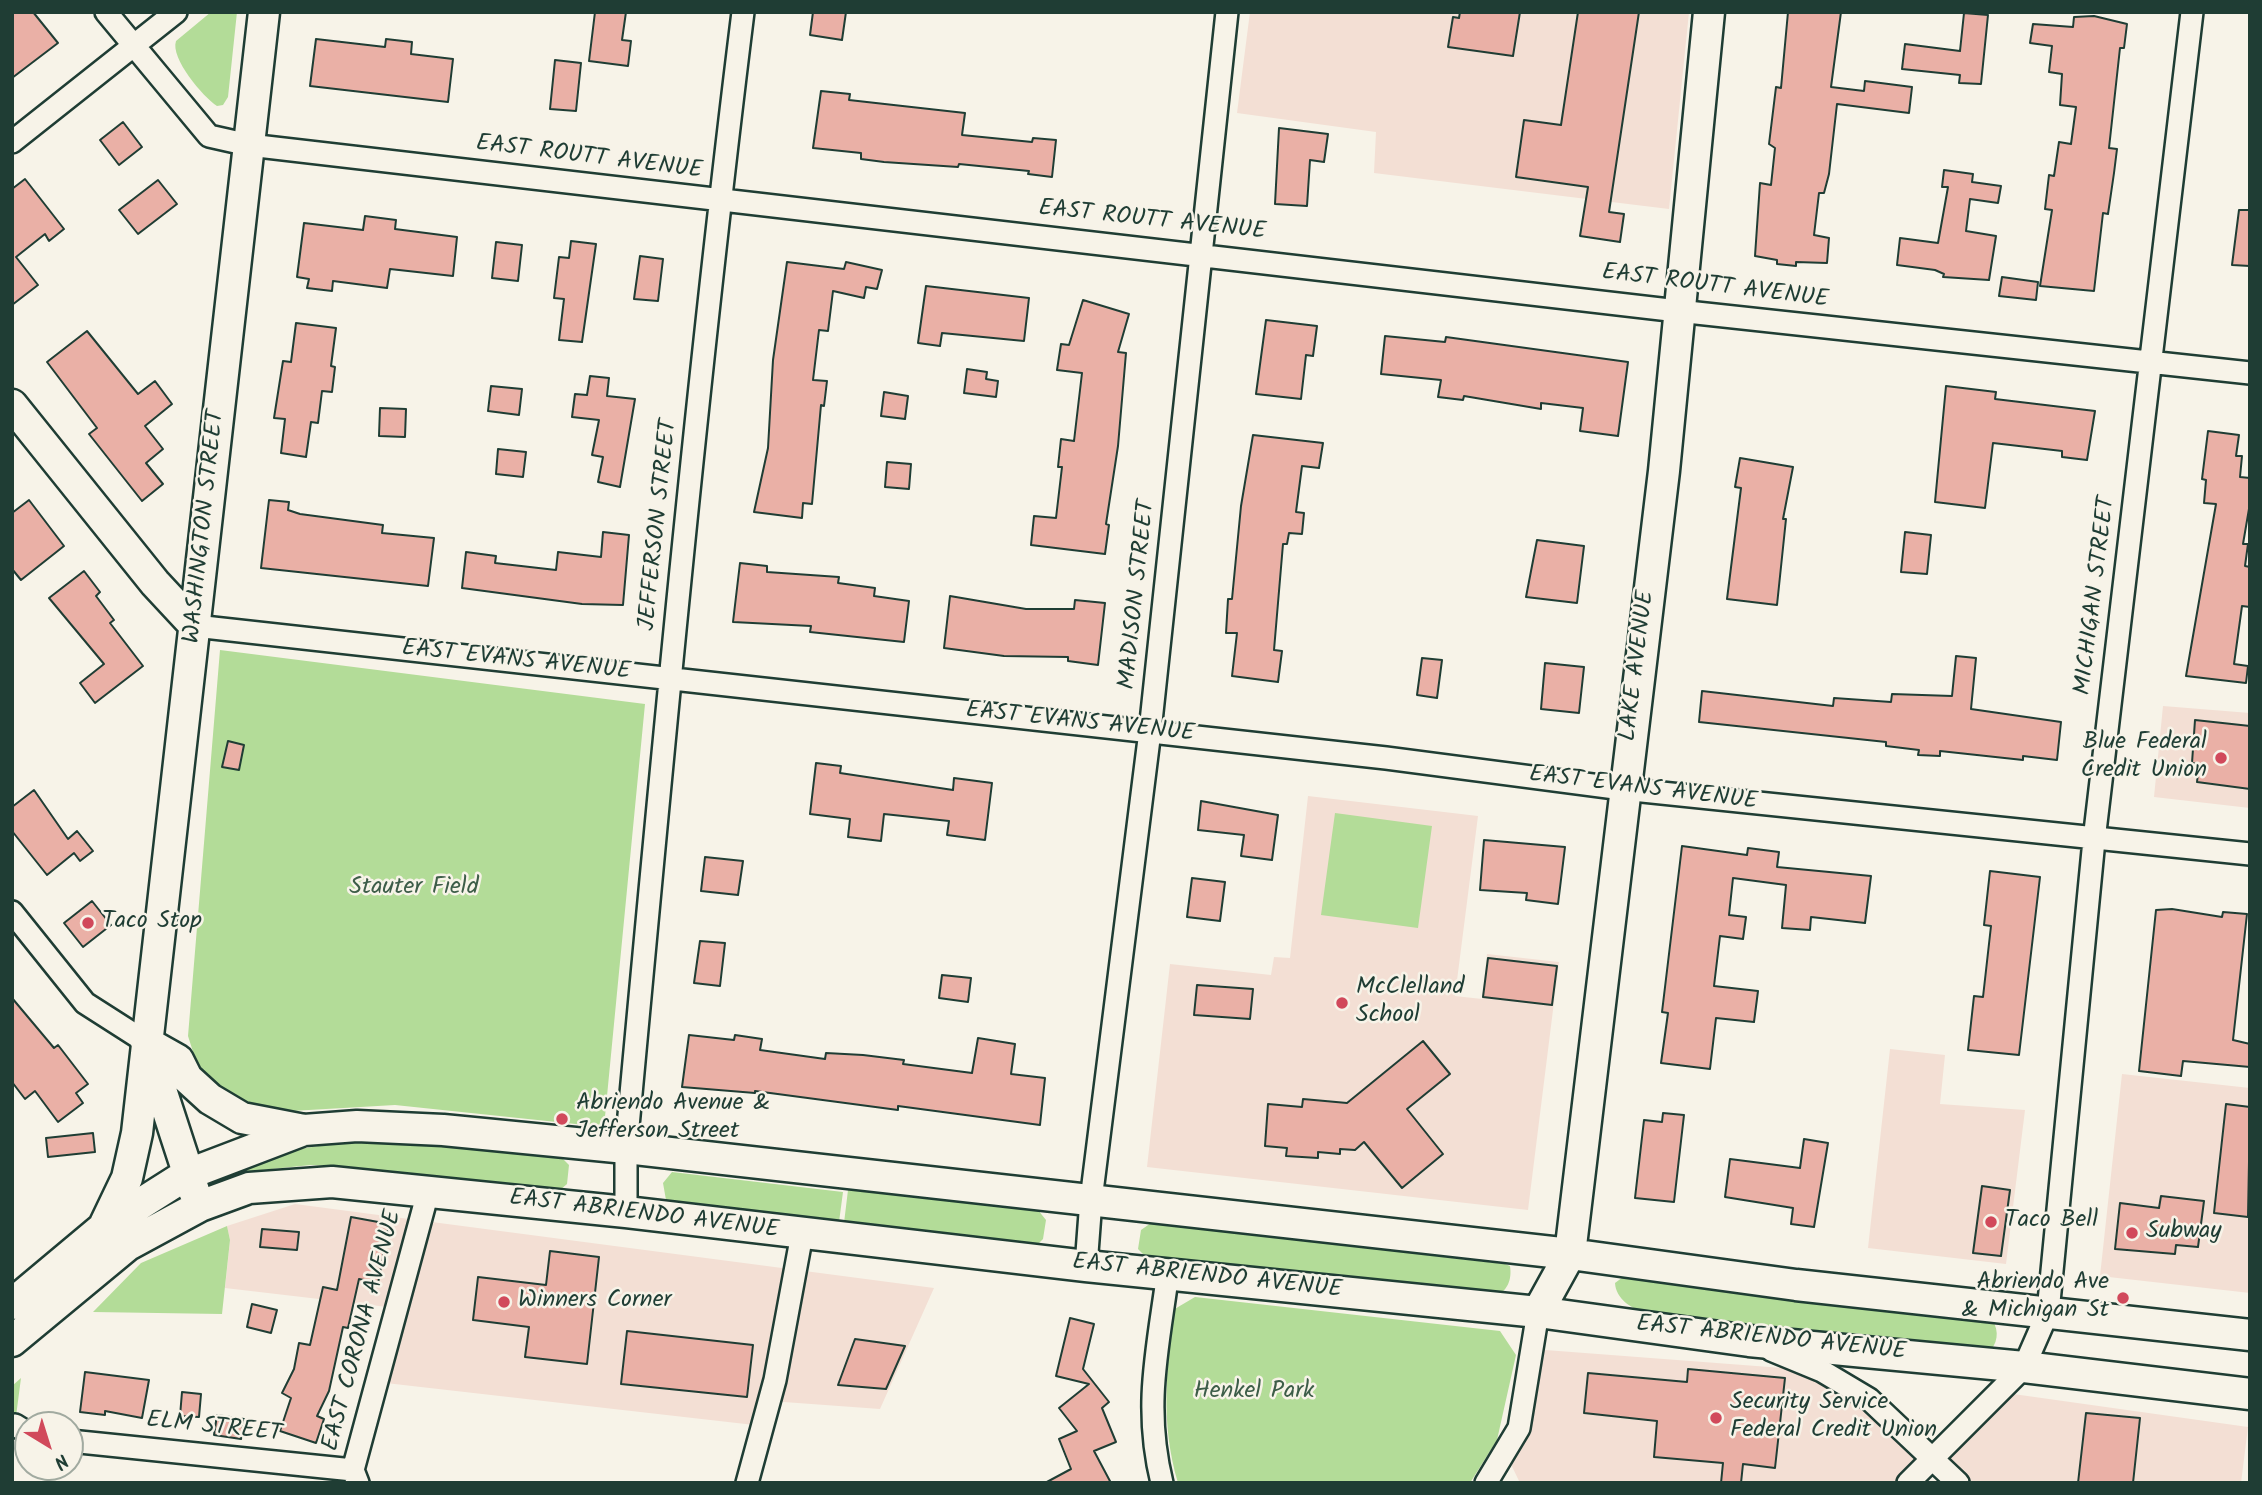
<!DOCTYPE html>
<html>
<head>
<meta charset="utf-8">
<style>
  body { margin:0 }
  #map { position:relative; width:2262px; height:1495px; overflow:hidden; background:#f7f3e8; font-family:Kalam,sans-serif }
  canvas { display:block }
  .frame { position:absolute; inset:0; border:14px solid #1f3d34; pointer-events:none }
  .north { position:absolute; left:14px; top:1411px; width:70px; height:70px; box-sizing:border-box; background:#f7f3e8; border:2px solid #a1aaa0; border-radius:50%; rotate:142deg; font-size:19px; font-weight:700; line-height:28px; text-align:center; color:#1f3d34 }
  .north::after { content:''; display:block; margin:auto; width:24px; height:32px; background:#d1495b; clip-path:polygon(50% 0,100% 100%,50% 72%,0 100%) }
</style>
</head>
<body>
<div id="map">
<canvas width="2262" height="1495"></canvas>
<div class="frame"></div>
<div class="north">N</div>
</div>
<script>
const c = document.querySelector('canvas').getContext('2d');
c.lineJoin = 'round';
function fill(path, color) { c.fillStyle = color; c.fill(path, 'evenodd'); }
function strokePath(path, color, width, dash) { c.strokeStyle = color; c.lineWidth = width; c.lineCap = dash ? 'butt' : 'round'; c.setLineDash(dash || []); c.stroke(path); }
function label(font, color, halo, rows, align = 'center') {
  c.font = font + ' Kalam,sans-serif'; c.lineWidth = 5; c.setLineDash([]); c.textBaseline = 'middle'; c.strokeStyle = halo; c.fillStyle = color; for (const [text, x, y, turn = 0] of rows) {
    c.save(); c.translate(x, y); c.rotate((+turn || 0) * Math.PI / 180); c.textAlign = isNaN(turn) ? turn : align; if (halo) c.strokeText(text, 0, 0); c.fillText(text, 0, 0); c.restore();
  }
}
const built = new Path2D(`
  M1250,12H1689L1669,209L1374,173L1376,132L1237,113Z
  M2163,706L2250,713V808L2154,797Z
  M1308,796L1478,816L1455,996L1482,999L1487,954L1559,962L1528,1210L1147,1167L1170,964L1271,975L1274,957L1290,958Z
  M1890,1049L1945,1055L1940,1104L2025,1110L2006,1264L1868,1248Z
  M2122,1074L2250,1088V1293L2100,1276Z
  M295,1204L934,1288L880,1409L770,1401L763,1426L377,1382L396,1308L225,1288L230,1240L227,1226Z
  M1532,1349L1822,1371L1934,1456L1999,1392L2248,1427L2241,1483H1958L1934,1457L1908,1483H1520L1505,1452Z`);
const green = new Path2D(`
  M211,12H237L228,97L223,105L217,106C203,97 170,58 176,41Z
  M220,650L645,704L604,1127L395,1105L257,1113L201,1077L188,1036Z
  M1335,813L1432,826L1418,928L1321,915Z
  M349,1141L430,1142L561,1157L569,1165L567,1184L560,1190L344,1167L311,1165L242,1172L237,1175L235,1171L294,1150Z
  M672,1172L843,1192L839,1222L672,1202L666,1200L663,1183Z
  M848,1190L1038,1210L1046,1220L1043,1239L1039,1243H1021L844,1223Z
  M1151,1223L1505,1264L1510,1266C1512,1279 1508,1292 1494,1296L1145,1256L1138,1249L1141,1230Z
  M227,1226L230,1240L222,1314L93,1312L141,1263Z
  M1623,1277L1989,1317C1999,1326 1999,1340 1991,1350L1645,1313C1631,1308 1616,1299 1615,1283Z
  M1195,1297L1500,1331L1516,1355L1497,1440L1470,1483H1178C1160,1421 1167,1372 1173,1310Z
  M21,1378L15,1424L12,1431V1386Z`);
const building = new Path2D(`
  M12,12H33L58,43L12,78Z
  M595,12H626L622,40L631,41L628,66L589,61Z
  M813,12H846L842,40L810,35Z
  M1460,12H1520L1513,56L1448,47L1453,17L1459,18Z
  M1578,12H1639L1609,212L1624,214L1620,242L1580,236L1588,187L1516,177L1524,120L1561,125Z
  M1788,12H1841L1831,87L1864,91L1865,81L1912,87L1909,113L1837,104L1829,174L1824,193H1819L1814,235L1829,238L1827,263L1796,262V266L1777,264V260L1755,256L1760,183L1771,185L1775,148L1769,144L1776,87L1781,88Z
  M1964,13L1988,15L1981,84L1959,83L1960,75L1902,69L1905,44L1960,51Z
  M2094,16L2127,24L2124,48H2120L2109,148L2117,149L2114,173L2108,214L2103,213L2094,291L2040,286L2052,210L2045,209L2049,175L2054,176L2059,142L2071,144L2076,107L2060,105L2062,74L2049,72L2052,46L2030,43L2033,24L2073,27L2074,17Z
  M316,39L385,47L386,39L412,42L411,54L453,59L448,102L310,86Z
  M555,60L581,63L576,111L550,109Z
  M821,91L850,94L849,100L965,113L962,135L1032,142L1033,138L1056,140L1052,177L1028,174L1029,171L959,164L958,167L884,162L861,159V153L813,148Z
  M123,122L142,147L119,165L100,140Z
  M1279,128L1328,134L1324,162L1310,160L1307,206L1275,204Z
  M1944,170L1973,174L1972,182L2001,186L1998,203L1970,199L1966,231L1996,236L1989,280L1943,277L1944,274L1935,270L1897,265L1900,238L1938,243L1948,187H1942Z
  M25,179L64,229L49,241L45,234L16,257L38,285L12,305V189Z
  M158,180L177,204L138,234L119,210Z
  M2239,210H2250V266L2232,265Z
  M365,216L396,220L395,229L457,237L453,276L390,269L387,288L333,281L332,291L307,288L309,279L297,277L304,223L363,230Z
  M571,241L596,244L582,342L559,340L564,299L554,298L559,257L569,258Z
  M496,242L522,245L518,281L492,278Z
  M640,256L663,259L658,301L634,299Z
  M787,262L844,269L846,262L882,270L877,289L866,287L864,298L833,291L828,331L819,330L813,380L827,381L824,406L821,405L812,504L803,503L802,518L754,512L768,448L773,360Z
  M2002,277L2038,282L2036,300L1999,296Z
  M926,286L1029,298L1024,341L942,333L940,346L918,343Z
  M1083,300L1129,314L1118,352L1126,353L1118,446L1106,524L1109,525L1105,554L1031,545L1034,516L1056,518L1062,467H1058L1061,439L1074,441L1082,373L1057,370L1061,344L1069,345Z
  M1266,320L1317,326L1313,356L1306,355L1301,399L1256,394Z
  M296,323L336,328L331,366L335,367L332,392L322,391L318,423L311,422L306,457L281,453L285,419L274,418L283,361L291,362Z
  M87,331L138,394L155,381L172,404L145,426L163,449L146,463L163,484L142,501L89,434L97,428L47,362Z
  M1385,336L1445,342L1446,337L1628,362L1618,436L1580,431L1583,408L1541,403V409L1464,396L1463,400L1438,397L1441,380L1381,374Z
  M967,369L987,372L986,379L998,381L996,397L964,393Z
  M590,376L609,378L607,396L635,399L620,487L598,482L603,457L592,455L599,420L572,417L575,394L587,395Z
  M491,386L522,389L519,415L488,411Z
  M1946,386L1996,392L1995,399L2095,411L2087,460L2062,457V451L1993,443L1985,508L1935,502Z
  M884,392L908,396L905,419L881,416Z
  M380,408L406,409L405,437L379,436Z
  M2208,431L2239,435L2236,456H2242L2240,477L2250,478V503L2243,544H2248L2245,566L2250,567V607L2242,606L2234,664L2248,666L2246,683L2186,676L2216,504L2204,503L2206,480L2202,479Z
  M1253,435L1323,443L1319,468L1302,466L1296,512L1304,513L1302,534L1289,533L1287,544H1283L1274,650L1282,651L1278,682L1232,676L1237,633H1226L1228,599H1232L1241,506Z
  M498,449L526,452L523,477L496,474Z
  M1740,458L1793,467L1783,519H1786L1777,605L1727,599L1741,488L1735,487Z
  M887,462L911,464L909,489L885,487Z
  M29,500L64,546L21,580L12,569V513Z
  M269,500L289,502L288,510L300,514L383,525L382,533L434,538L428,586L261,568Z
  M603,532L629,535L623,605L582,604L462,588L466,552L496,556L495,563L556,570L558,552L601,557Z
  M1905,532L1931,535L1927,574L1901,572Z
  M1537,540L1584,546L1577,603L1526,597Z
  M740,563L767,566V572L839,577L838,583L875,588L874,596L909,601L904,642L810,632L811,626L733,622Z
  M84,571L100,592L96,596L114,620L110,623L143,666L95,703L80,683L104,664L49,598Z
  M950,596L1026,609H1074L1075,600L1105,603L1098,665L1068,661V657L1004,656L944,648Z
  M1956,656L1976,658L1971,709L2061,722L2057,760L2023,756V760L1940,751V756L1918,755L1919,750L1886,746V742L1699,722L1702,691L1833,706L1834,698L1891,702L1892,694L1952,696Z
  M1422,658L1442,660L1437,698L1417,695Z
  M1545,663L1584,667L1579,713L1541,709Z
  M2195,720L2250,726V789L2197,782L2199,764L2192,763Z
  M228,741L244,745L239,770L222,767Z
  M816,763L841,766L840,773L953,790L954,778L992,783L985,840L947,835L949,821L884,814L881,841L848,837L850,819L810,814Z
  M34,790L68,839L77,831L93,851L80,861L74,853L47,875L12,831V807Z
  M1201,801L1278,815L1272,860L1241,856L1244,835L1198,830Z
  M1484,840L1565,847L1558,904L1526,900L1527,893L1480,890Z
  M1682,846L1747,855L1748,848L1779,852L1777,867L1871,876L1865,923L1811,917L1810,930L1782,928L1786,885L1733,878L1729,915L1746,917L1743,939L1720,936L1714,986L1758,991L1754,1022L1716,1018L1710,1069L1661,1063L1668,1013L1662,1012Z
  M705,857L743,861L738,895L701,891Z
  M1990,871L2040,877L2019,1055L1968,1050L1974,996L1983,997L1991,926L1984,925Z
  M1192,878L1225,882L1220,921L1187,917Z
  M92,901L111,925L83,947L64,923Z
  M2172,909L2222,917L2223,912L2247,914L2233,1040L2250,1044V1067L2183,1061L2181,1076L2139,1071L2156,910Z
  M700,941L725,943L720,986L694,983Z
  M1488,958L1557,966L1552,1005L1483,997Z
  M942,975L971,978L968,1002L939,998Z
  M1197,985L1253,989L1250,1019L1194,1015Z
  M12,998L54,1048L58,1045L88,1084L76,1093L83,1103L58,1122L35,1091L25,1099L12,1082Z
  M689,1035L734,1040L735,1035L762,1039L760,1050L825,1059L826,1053L863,1055L904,1060L903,1064L972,1073L978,1038L1015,1044L1011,1074L1045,1078L1040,1125L898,1106V1110L755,1091V1093L682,1087Z
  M1423,1041L1450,1074L1407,1109L1443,1154L1402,1188L1364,1142L1355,1150L1340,1149V1154L1318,1152V1158L1286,1156L1287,1148L1265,1146L1268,1104L1302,1107L1303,1099L1347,1103Z
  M2226,1104L2250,1107L2248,1217L2214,1213Z
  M1663,1113L1684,1115L1674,1202L1635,1198L1644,1120L1662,1122Z
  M93,1133L95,1152L48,1157L46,1138Z
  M1804,1139L1828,1143L1814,1227L1791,1224L1793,1208L1725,1197L1730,1159L1800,1168Z
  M1982,1186L2010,1190L2001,1256L1973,1253Z
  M2161,1196L2204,1201L2198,1247L2176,1245L2175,1254L2115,1249L2120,1203L2159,1208Z
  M351,1217L389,1224L378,1283L359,1279L348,1328L343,1327L329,1391L317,1416L324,1419L316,1443L280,1431L291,1398L282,1393L294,1369L299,1343L310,1345L323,1287L337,1290Z
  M262,1229L299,1232L297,1250L260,1247Z
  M550,1251L599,1257L587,1364L525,1357L529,1327L473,1320L478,1277L546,1285Z
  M252,1304L277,1310L271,1333L247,1327Z
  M1070,1318L1094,1324L1083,1369L1109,1402L1102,1408L1116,1442L1094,1451L1111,1483H1045L1071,1469L1059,1439L1077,1431L1059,1408L1089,1384L1056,1376Z
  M627,1331L753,1345L747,1397L621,1384Z
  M855,1339L905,1346L886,1389L838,1385Z
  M1688,1369L1785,1378L1775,1468L1743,1464L1741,1483H1721L1723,1463L1654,1457L1657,1421L1584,1413L1588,1373L1687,1382Z
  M85,1372L149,1380L142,1418L105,1411V1415L80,1412Z
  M182,1392L201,1394L199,1417L180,1416Z
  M2086,1413L2140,1418L2133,1483H2078Z
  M217,1415L244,1419L241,1439L214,1435Z`);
const street = new Path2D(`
  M106,12L209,136L249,145L1678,311L2250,373
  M12,142L176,12
  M195,626L1386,758L1623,789L2250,854
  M12,912L85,1003L146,1042
  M626,1212V1148C661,769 696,390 743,12
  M1086,1266L1091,1200L1150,731L1227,12
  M1771,1350L1822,1371L1869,1399L1958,1483
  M15,1425L28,1433
  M70,1441L353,1470
  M358,1483L353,1470L428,1192
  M747,1483L775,1380L802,1234
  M1162,1483C1143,1406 1158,1348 1168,1272
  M1486,1483L1519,1428L1538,1312
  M1908,1483L2024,1367L2048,1312L2094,840L2192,12`);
const secondary = new Path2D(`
  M12,405L155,583L195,626
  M146,1042L178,1060L187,1078L210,1099L242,1118L304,1130
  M150,1056L194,1191
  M105,1224L127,1178L137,1133L264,12
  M12,1304L104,1227L186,1175L304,1130L357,1126L443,1130L626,1148L1570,1254L1796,1285L2250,1335
  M1538,1312L1570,1254L1664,471L1709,12
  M12,1341L128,1245L200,1206L249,1188L332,1182L626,1212L1086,1266L1538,1312L1749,1341L2024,1367L2250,1394`);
const markers = [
  [2221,758,7,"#d1495b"],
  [88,923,7,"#d1495b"],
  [1342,1003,7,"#d1495b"],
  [562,1119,7,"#d1495b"],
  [1991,1222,7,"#d1495b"],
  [2132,1233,7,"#d1495b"],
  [2123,1298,7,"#d1495b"],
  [504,1302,7,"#d1495b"],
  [1716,1418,7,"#d1495b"]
];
const streetNames = [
  ["EAST ROUTT AVENUE",589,159,7],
  ["EAST ROUTT AVENUE",1152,222,6],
  ["EAST ROUTT AVENUE",1715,288,7],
  ["JEFFERSON STREET",660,525,-84],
  ["WASHINGTON STREET",206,527,-84],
  ["MADISON STREET",1139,595,-84],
  ["MICHIGAN STREET",2097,596,-83],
  ["EAST EVANS AVENUE",516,662,6],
  ["LAKE AVENUE",1639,666,-83],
  ["EAST EVANS AVENUE",1080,724,6],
  ["EAST EVANS AVENUE",1643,790,7],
  ["EAST ABRIENDO AVENUE",644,1216,7],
  ["EAST ABRIENDO AVENUE",1207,1278,6],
  ["EAST CORONA AVENUE",364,1331,-75],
  ["EAST ABRIENDO AVENUE",1771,1340,6],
  ["ELM STREET",214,1429,6]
];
const poiNames = [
  ["Blue Federal",2207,744,"right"],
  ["Credit Union",2207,772,"right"],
  ["Taco Stop",102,923],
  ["McClelland",1356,989],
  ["School",1356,1017],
  ["Abriendo Avenue &",576,1105],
  ["Jefferson Street",576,1133],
  ["Taco Bell",2005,1222],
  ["Subway",2146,1233],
  ["Abriendo Ave",2109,1284,"right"],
  ["& Michigan St",2109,1312,"right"],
  ["Winners Corner",518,1302],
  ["Security Service",1730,1404],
  ["Federal Credit Union",1730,1432]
];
const parkNames = [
  ["Stauter Field",414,889],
  ["Henkel Park",1254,1393]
];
fill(built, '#f3dfd4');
fill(green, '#b3dc98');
fill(building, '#eab0a6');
strokePath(building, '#1f3d34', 2);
strokePath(street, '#1f3d34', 26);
strokePath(secondary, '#1f3d34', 35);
strokePath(street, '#f7f3e8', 21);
strokePath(secondary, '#f7f3e8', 30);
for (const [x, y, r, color] of markers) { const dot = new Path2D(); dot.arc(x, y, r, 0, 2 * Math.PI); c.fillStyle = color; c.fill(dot); strokePath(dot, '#f7f3e8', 2.5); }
label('24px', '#1f3d34', '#f7f3e8', streetNames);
label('24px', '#1f3d34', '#f7f3e8', poiNames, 'left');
label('24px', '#3d5d48', '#f7f3e8', parkNames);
</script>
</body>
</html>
